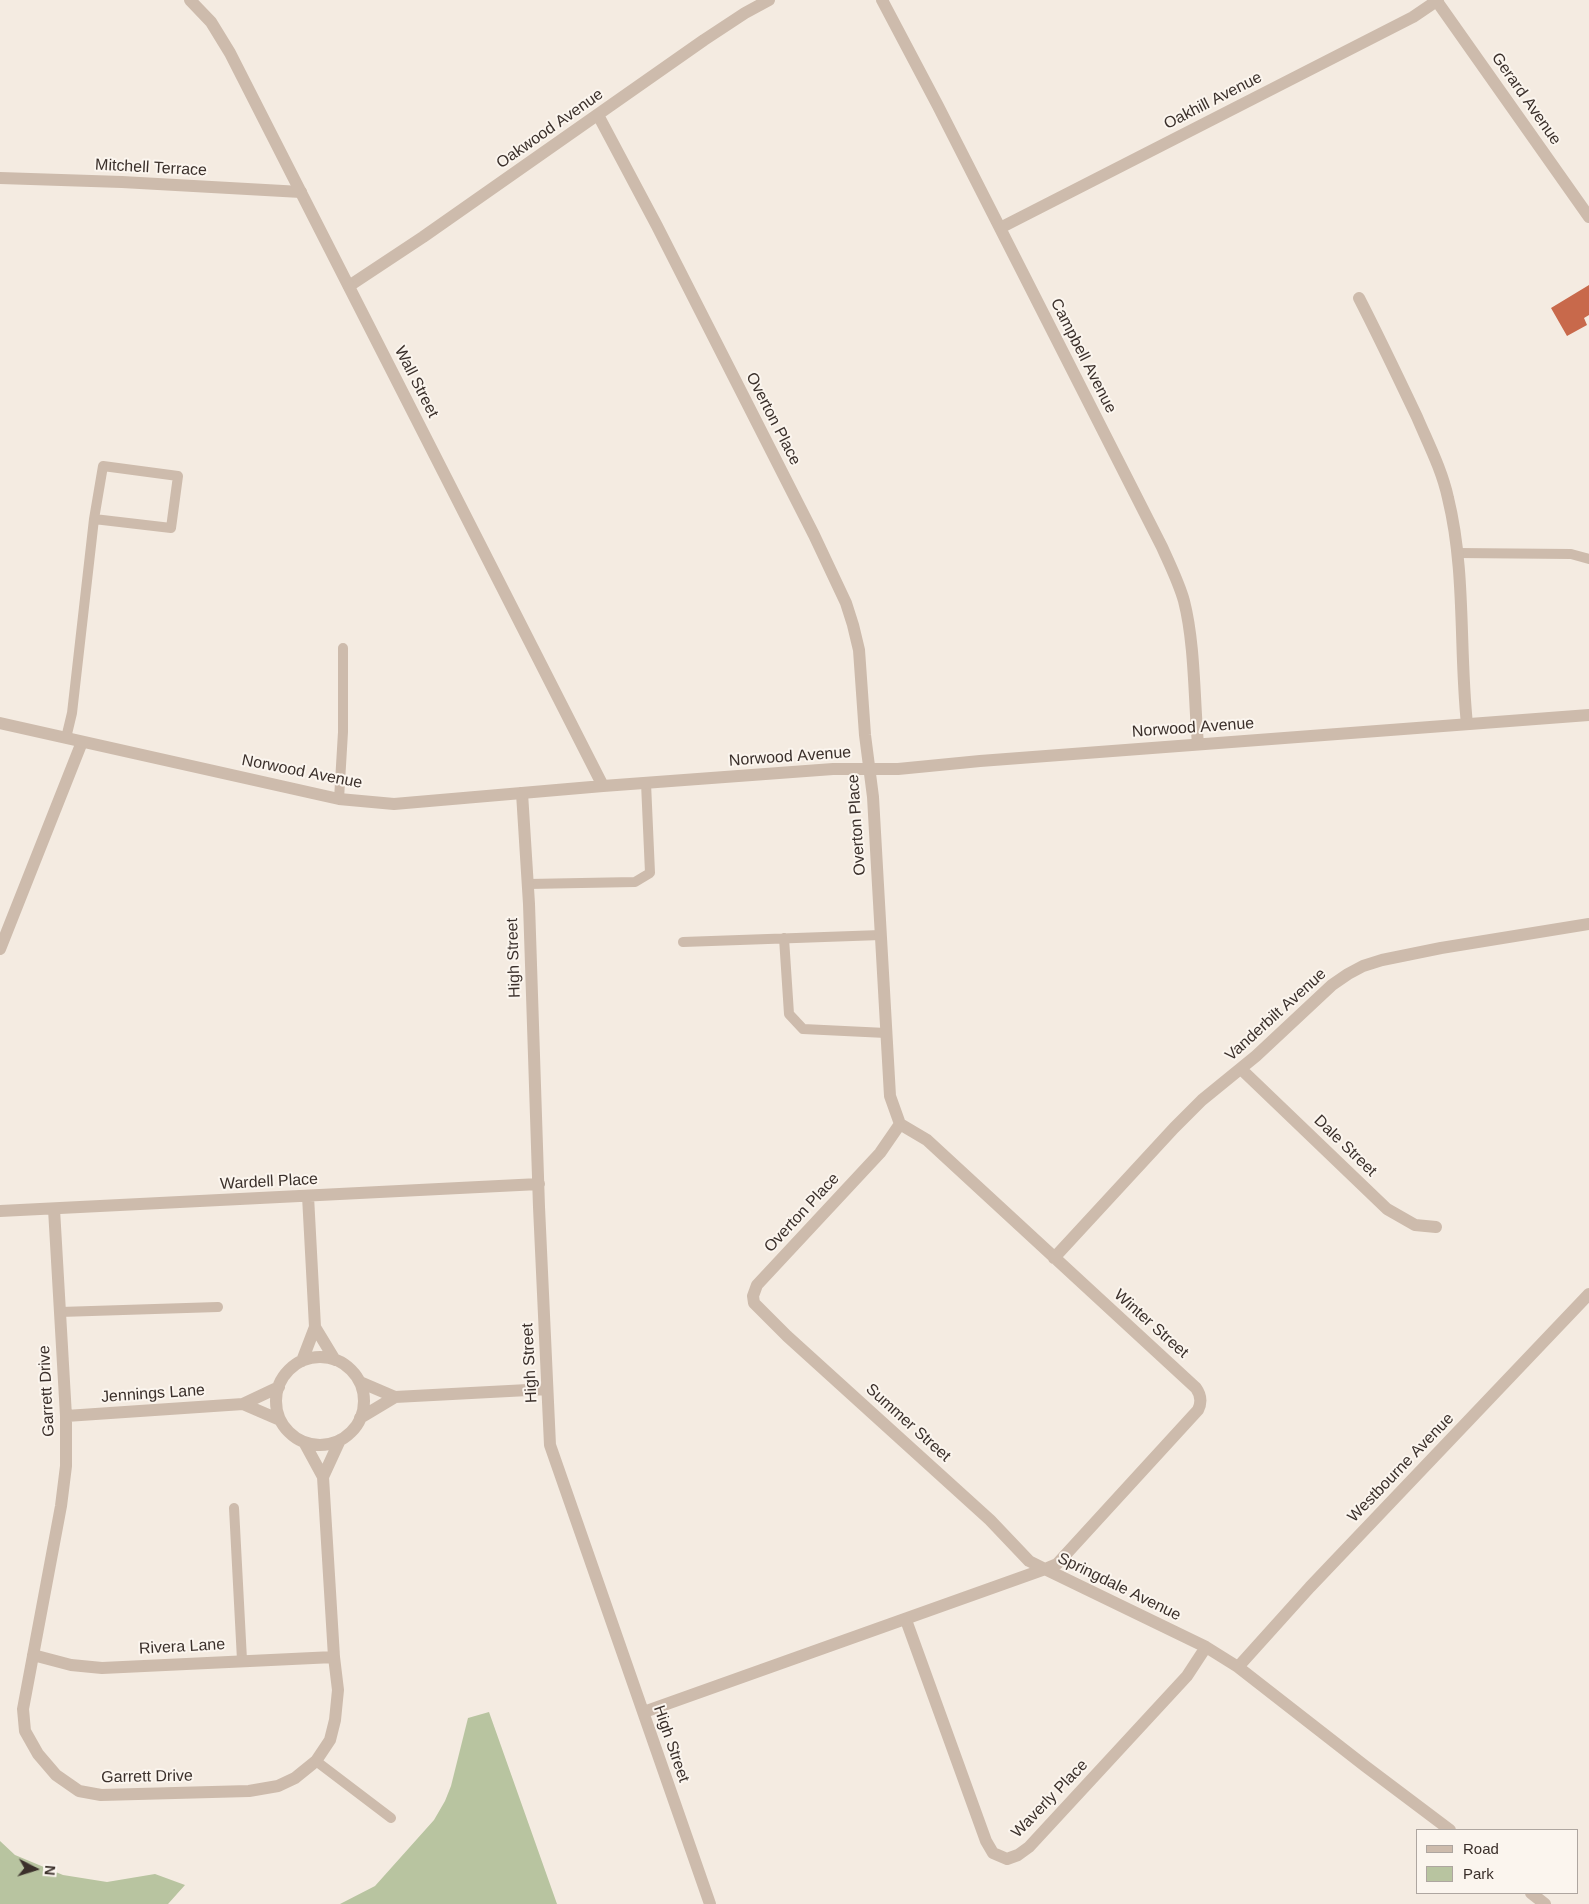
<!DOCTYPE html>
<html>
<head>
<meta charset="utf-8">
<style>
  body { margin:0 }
  #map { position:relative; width:1589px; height:1904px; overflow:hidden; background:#f4ebe1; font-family:Helvetica,sans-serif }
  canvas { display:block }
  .legend { position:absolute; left:1416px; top:1829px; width:162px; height:65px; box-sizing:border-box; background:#fbf5ee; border:1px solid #aea6a0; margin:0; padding:6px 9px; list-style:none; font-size:15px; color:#3b302b }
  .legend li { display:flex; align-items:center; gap:10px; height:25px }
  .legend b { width:25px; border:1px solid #aea6a0 }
  .north { position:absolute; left:10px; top:1844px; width:50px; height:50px; -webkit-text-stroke:4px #fbf5ee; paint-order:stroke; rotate:95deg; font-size:14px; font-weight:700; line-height:20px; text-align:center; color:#3b302b }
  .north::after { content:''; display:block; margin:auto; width:18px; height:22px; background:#3b302b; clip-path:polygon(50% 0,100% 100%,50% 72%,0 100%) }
</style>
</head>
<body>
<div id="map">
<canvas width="1589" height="1904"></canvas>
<ul class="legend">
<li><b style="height:6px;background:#cdbbac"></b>Road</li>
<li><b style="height:14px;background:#b8c4a0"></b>Park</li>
</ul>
<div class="north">N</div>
</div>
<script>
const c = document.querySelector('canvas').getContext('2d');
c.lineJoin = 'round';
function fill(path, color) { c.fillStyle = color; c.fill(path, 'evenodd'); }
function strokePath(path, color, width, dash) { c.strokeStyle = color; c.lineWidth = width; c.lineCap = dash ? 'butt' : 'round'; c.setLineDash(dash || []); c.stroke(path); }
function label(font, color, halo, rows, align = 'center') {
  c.font = font + ' Helvetica,sans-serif'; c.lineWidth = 4; c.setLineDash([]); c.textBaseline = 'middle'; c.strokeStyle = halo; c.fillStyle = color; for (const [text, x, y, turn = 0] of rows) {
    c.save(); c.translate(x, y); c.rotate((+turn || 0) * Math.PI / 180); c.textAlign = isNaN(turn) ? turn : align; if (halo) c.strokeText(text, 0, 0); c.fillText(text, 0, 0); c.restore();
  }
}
const green = new Path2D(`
  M489,1712L557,1904H340L375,1886L434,1820L445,1801L451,1786L468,1718Z
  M0,1841L15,1855L63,1875L107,1882L155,1874L185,1885L168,1904H0Z`);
const building = new Path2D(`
  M1589,285V315L1584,318L1587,325L1567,336L1551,308Z`);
const service = new Path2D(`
  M1457,553L1571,554L1589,559
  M66,738L72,713L94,519L103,466L178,476L171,528L94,519
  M339,799L343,732V648
  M528,884L635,882L650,873L646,783
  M784,938L789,1014L803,1029L886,1033
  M683,942L881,935
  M60,1312L218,1307
  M234,1508L242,1660
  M316,1761L391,1818`);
const minor = new Path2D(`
  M882,0L938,106L1162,547C1170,565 1179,583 1184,601C1195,644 1194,700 1198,744
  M1436,0L1589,217
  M598,115L657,226L814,535L846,603L853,625L859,650L865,735L873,797L890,1096L900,1124L880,1153L757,1285L753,1296L754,1303L787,1336L990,1520L1029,1561L1045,1569L1057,1564L1198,1410C1202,1402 1201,1395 1196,1388L927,1140L900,1124
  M0,178L122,182L301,192
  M1000,228L1413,17L1438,0
  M349,286L423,237L704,40L745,13L769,0
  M1359,298C1379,337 1398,377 1417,417C1428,443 1442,470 1448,498C1466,571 1459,649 1467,724
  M522,793L529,904L539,1207L550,1445L710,1904
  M0,949L82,742
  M1241,1069L1387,1209L1415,1225L1436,1227
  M54,1209L66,1416V1466L61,1506L23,1709L25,1731L38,1754L56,1775L79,1791L101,1795L249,1791L278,1786L295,1778L316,1761L330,1740L335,1720L338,1690L334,1657L323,1477L304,1442
  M0,1211L539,1184
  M1054,1258L1174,1128L1202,1100L1256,1056L1332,985L1348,974L1363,966L1382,960L1441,948L1589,924
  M315,1327L335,1360
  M276 1401a44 44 0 1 1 88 0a44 44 0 1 1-88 0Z
  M302,1361L315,1327L308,1196
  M360,1382L395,1397
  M243,1404L280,1420
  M66,1416L243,1404L279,1387
  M360,1418L395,1397L547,1389
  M323,1477L340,1440
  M906,1620L986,1841L993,1853L1007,1859L1018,1855L1029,1847L1187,1676L1206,1647
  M33,1655L71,1665L102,1668L334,1657
  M1238,1667L1310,1587L1589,1294
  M644,1712L1045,1569L1206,1647L1238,1667L1365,1766L1450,1830
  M1531,1893L1545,1904`);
const tertiary = new Path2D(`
  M190,0L211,22L230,53L603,786
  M0,723L321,795L339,799L394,804L603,786L833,769H898L980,761L1589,715`);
const streetNames = [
  ["Gerard Avenue",1526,99,55],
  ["Oakhill Avenue",1213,101,-27],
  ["Oakwood Avenue",550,129,-35],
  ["Mitchell Terrace",151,168,3],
  ["Campbell Avenue",1083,356,63],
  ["Wall Street",416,382,63],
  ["Overton Place",773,419,63],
  ["Norwood Avenue",1193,728,-4],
  ["Norwood Avenue",790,757,-4],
  ["Norwood Avenue",302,772,11],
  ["Overton Place",857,825,-94],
  ["High Street",514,958,-92],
  ["Vanderbilt Avenue",1276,1015,-42],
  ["Dale Street",1345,1146,44],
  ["Wardell Place",269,1182,-3],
  ["Overton Place",802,1213,-47],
  ["Winter Street",1151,1324,42],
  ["High Street",530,1363,-93],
  ["Garrett Drive",47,1391,-93],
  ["Jennings Lane",153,1394,-4],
  ["Summer Street",908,1423,42],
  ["Westbourne Avenue",1401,1468,-46],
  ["Springdale Avenue",1119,1587,26],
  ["Rivera Lane",182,1647,-3],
  ["High Street",671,1744,71],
  ["Garrett Drive",147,1777,-1],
  ["Waverly Place",1050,1799,-46]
];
fill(green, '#b8c4a0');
fill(building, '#c8694b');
strokePath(service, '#cdbbac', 10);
strokePath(minor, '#cdbbac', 12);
strokePath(tertiary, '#cdbbac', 12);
label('16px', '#3b302b', '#fbf5ee', streetNames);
</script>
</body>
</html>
